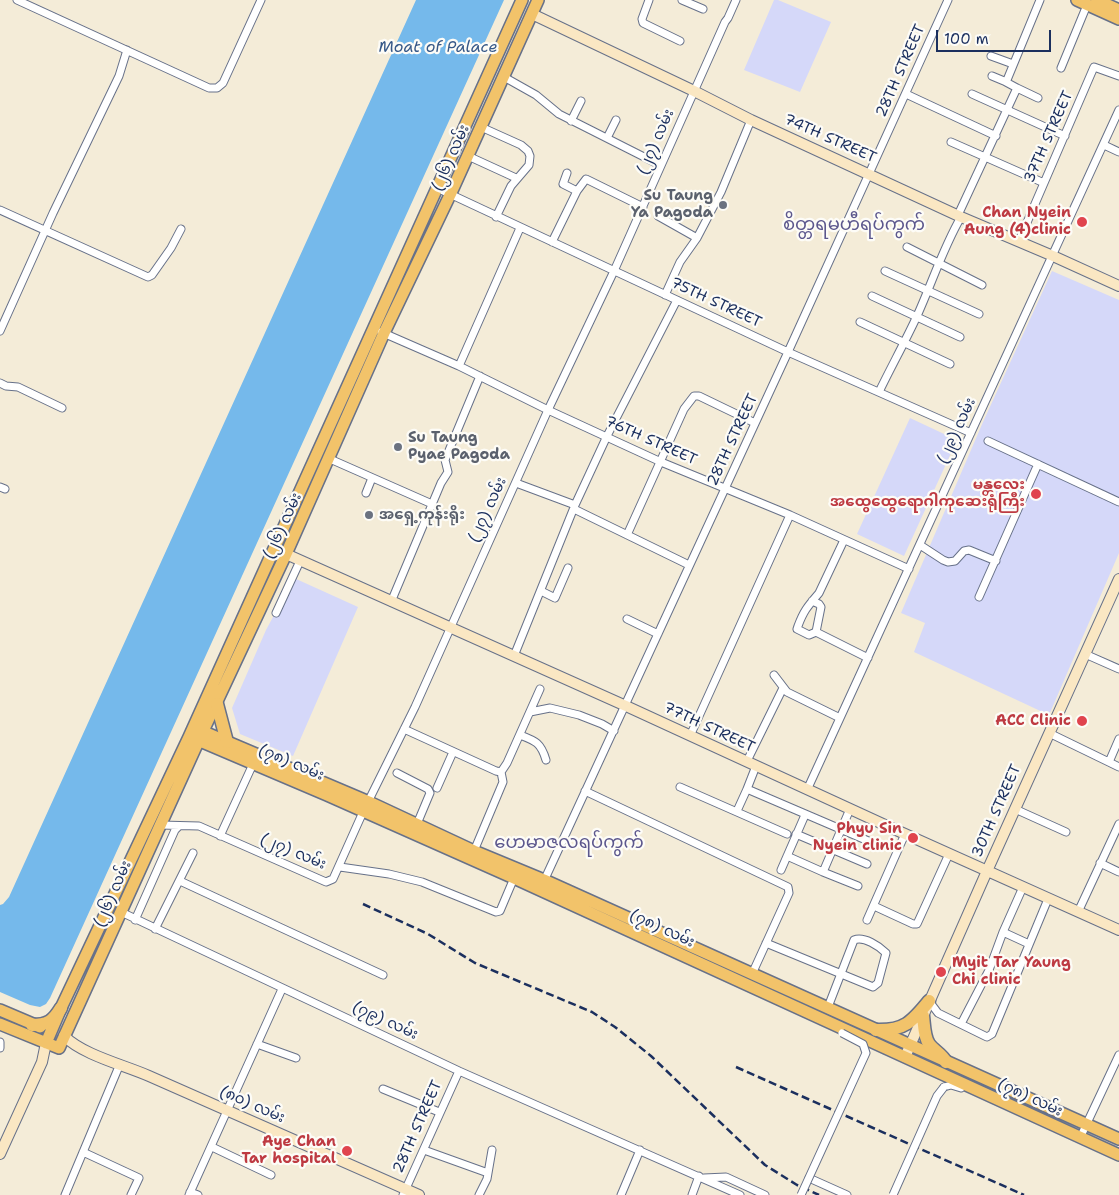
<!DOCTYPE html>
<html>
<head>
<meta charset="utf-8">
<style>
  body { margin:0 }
  #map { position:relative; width:1119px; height:1195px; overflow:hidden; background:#f4ecd8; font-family:"Shantell Sans",sans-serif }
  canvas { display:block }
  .scale { position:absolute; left:936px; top:30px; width:115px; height:22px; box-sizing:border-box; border:2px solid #1b2f5e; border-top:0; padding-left:6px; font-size:15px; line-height:18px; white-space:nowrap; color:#1b2f5e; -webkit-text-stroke:4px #fdfcf7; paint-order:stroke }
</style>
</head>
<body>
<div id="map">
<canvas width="1119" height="1195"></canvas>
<div class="scale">100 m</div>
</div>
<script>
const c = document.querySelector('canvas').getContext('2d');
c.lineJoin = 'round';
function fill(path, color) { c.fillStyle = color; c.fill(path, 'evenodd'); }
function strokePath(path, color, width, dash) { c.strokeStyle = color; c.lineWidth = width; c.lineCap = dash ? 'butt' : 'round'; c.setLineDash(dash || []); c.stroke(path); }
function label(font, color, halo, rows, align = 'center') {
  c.font = font + ' "Shantell Sans","Noto Sans Myanmar",sans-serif'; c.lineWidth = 4.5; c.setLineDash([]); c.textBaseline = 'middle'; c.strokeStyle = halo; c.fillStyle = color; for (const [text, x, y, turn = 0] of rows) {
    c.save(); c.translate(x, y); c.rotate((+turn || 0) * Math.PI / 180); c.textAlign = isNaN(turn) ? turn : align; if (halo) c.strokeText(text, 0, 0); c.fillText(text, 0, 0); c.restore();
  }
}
const built = new Path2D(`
  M774,0H778L831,22L800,92L744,70Z
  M1052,271L1119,300V553L1049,715L914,652L925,623L901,613L983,422Z
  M910,418L957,440L904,556L857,534Z
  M294,578L358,607L293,756L240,734L232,708L266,630Z`);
const water = new Path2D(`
  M416,0H504L50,998L46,1004L40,1007L30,1005L0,992V905L3,904L9,897Z`);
const street = new Path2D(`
  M17,0L209,88H217L223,83L261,0
  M649,0L642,19L643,23L680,41
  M682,0L703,9
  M991,56L1013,64
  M1061,68L1087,5
  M992,76L1004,81L1007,80L1040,0
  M504,77L536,95L559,114L660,165
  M1017,88L1038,98
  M906,94L996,136
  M972,94L1065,136
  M571,121L581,101
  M481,127L521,145L528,151L530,156L529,165L511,186L496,217
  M607,138L616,120
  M951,142L1044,183
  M1104,145L1119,152
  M468,156L516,178
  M567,173L563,184L577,191
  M437,188L788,352L971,433
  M0,210L148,277L152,275L171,248L181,229
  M958,215L1017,88L1004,81
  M658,216L697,238
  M1019,241L1094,67L1119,76
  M552,242L577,191L586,179L643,207
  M907,247L982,285
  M885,271L979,314
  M665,295L680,262L697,238L721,192L751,120
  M872,296L960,337
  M860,322L950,364
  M0,331L53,213L119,76L127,50
  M381,332L459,366L548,410L661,462L790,515L909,569
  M459,366L520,228
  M0,383L6,386L18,387L62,408
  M879,392C891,367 905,342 917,316C932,283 943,248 961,217
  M988,441L1119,502
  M330,459L432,504
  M516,483L575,505
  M0,487L5,489
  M366,493L372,478
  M574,509L689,565
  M627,535L684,409L694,396H699L755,423
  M920,545L943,560L948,562L955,561L964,551L969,550L996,561
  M541,591L555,598L568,568
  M979,597L1038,464
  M812,601L819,604L821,607L816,632L809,635L797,629L798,626C804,610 808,606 819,593L844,540
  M391,602L441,483L448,472L445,460L480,376
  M276,613L300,561
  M627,619L658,634
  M816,632L868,658
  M1085,654L1119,669
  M514,656L575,505L607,436L677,300
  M774,675L787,692L840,718
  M530,712L550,708L579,715L602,724L614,731
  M404,729L496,771L501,772L507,763L540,689
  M1049,733L1119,767
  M520,735C536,741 541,743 546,760
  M690,736L790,515
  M747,761L783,688
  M1109,762L1119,739
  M756,766L747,789L873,843
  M397,773L428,789L430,793L417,824
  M680,787L787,834
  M437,788L453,752
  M807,790L1119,110
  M585,791L788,887L789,893L752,974
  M1015,809L1066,832
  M737,811L747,789
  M160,825L199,826L326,882L333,879L363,812L415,707L548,410L614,271L725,22L728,18L736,0
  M796,834L867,864
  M220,836L253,764
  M474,851L503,782L501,772
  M787,856L823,872L850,809
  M1100,863L1119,872
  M340,867L389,874L422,882L496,912L500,911L514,878
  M781,870L805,815
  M823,872L858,886
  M180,881L383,975
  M543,883L788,352L948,0
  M874,906L913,924H917L949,854
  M121,912L459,1071L740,1195
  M1078,912L1119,824
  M135,920L175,830L179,826
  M867,920L905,834
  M155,929L193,853
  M1003,932L1029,944
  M766,943L873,987L878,983L886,953C879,946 864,936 854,940L828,1007
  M929,1001L938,1013L987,1037L992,1034L1048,899
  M961,1024L989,970L1003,932L1023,887
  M0,1042V1048
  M257,1044L296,1058
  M944,1087L951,1085L961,1088
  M383,1089L439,1112
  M1080,1138L1119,1055
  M212,1147L271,1175
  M424,1150L488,1173
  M83,1152L139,1178L131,1195
  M704,1178L726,1177L765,1195
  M809,1178L847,1195
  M190,1192L198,1195
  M65,1195L120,1064
  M189,1195L282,989
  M403,1195L459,1071
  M479,1195L487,1179L492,1150
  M621,1195L640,1150
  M692,1195L699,1176`);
const secondary = new Path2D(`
  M532,14L694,91L751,120L961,217L1053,256L1119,286
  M286,554L626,706L885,825L1119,930
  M64,1036C83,1055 124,1065 149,1076C239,1116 329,1155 419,1195
  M905,1057L987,871L1119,579
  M0,1154L42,1062L46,1043`);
const primary = new Path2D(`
  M1077,0L1119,19
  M1097,0L1119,10
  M197,729L369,802L474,851L544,880L1119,1139
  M193,738L327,795L514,878L1119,1155
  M0,1010L40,1027
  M0,1024L59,1048L203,731L286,554L384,333L450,195L538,0
  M46,1043L61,1008L189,737L522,0`);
const highway = new Path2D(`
  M217,704L227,742
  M923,1016C924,1024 924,1037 929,1044C934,1051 942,1054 946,1062
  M32,1025C48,1025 53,1021 61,1008
  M876,1030C904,1031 912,1022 929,1001`);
const rail = new Path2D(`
  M363,904L428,934L475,963L592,1012L615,1027L651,1056L765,1165L797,1185L819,1195
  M736,1067L1024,1195`);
const streetBridge = new Path2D(`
  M801,1195L866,1053L863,1044L842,1033
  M893,1195L937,1096L944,1087`);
const markers = [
  [723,205,5,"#6b7280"],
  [1082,222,6,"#e0444e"],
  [398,447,5,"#6b7280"],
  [1036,494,6,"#e0444e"],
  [369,515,5,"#6b7280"],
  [1082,721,6,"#e0444e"],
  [913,838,6,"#e0444e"],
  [941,972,6,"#e0444e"],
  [347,1151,6,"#e0444e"]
];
const streetNames = [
  ["28TH STREET",901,71,-66],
  ["37TH STREET",1049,137,-66],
  ["74TH STREET",830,139,24],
  ["(၂၇) လမ်း",656,142,-66],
  ["(၂၆) လမ်း",451,158,-66],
  ["75TH STREET",716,303,25],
  ["(၂၉) လမ်း",957,431,-65],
  ["28TH STREET",733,440,-65],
  ["76TH STREET",651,441,24],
  ["(၂၇) လမ်း",488,510,-65],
  ["(၂၆) လမ်း",283,526,-65],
  ["77TH STREET",709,728,25],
  ["(၇၈) လမ်း",291,763,23],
  ["30TH STREET",997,811,-66],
  ["(၂၇) လမ်း",293,852,23],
  ["(၂၆) လမ်း",113,894,-66],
  ["(၇၈) လမ်း",662,929,25],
  ["(၇၉) လမ်း",385,1021,25],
  ["(၇၈) လမ်း",1030,1098,25],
  ["(၈၀) လမ်း",252,1105,24],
  ["28TH STREET",418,1127,-66]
];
const worshipNames = [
  ["Su Taung",713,196,"right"],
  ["Ya Pagoda",713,213,"right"],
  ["Su Taung",408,438],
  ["Pyae Pagoda",408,455],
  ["အရှေ့ကုန်းရိုး",379,515]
];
const healthNames = [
  ["Chan Nyein",1071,213],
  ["Aung (4)clinic",1071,230],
  ["မန္တလေး",1025,485],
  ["အထွေထွေရောဂါကုဆေးရုံကြီး",1025,502],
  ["ACC Clinic",1071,721],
  ["Phyu Sin",902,829],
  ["Nyein clinic",902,846],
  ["Myit Tar Yaung",952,963,"left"],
  ["Chi clinic",952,980,"left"],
  ["Aye Chan",336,1142],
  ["Tar hospital",336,1159]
];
const waterNames = [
  ["Moat of Palace",438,48]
];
const quarterNames = [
  ["စိတ္တရမဟီရပ်ကွက်",854,225],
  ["ဟေမာဇလရပ်ကွက်",569,843]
];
fill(built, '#d5d8f9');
fill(water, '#75b9eb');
strokePath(street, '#677189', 9);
strokePath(secondary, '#677189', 12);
strokePath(primary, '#677189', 14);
strokePath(highway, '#677189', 15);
strokePath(street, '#fff', 7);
strokePath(secondary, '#fae7c3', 10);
strokePath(primary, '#f2c36a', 11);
strokePath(highway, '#f2c36a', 12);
strokePath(rail, '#1b2f5e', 2.5, [8, 4]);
strokePath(streetBridge, '#677189', 9, []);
strokePath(streetBridge, '#fff', 7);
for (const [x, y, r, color] of markers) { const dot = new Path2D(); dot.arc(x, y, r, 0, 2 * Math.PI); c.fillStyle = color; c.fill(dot); strokePath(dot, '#fdfcf7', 2); }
label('15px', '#1b2f5e', '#fdfcf7', streetNames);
label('bold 15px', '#5b616d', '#fdfcf7', worshipNames, 'left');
label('bold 15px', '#be3a42', '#fdfcf7', healthNames, 'right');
label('italic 16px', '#365888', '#fdfcf7', waterNames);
label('18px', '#5c578d', '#fdfcf7', quarterNames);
</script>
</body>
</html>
